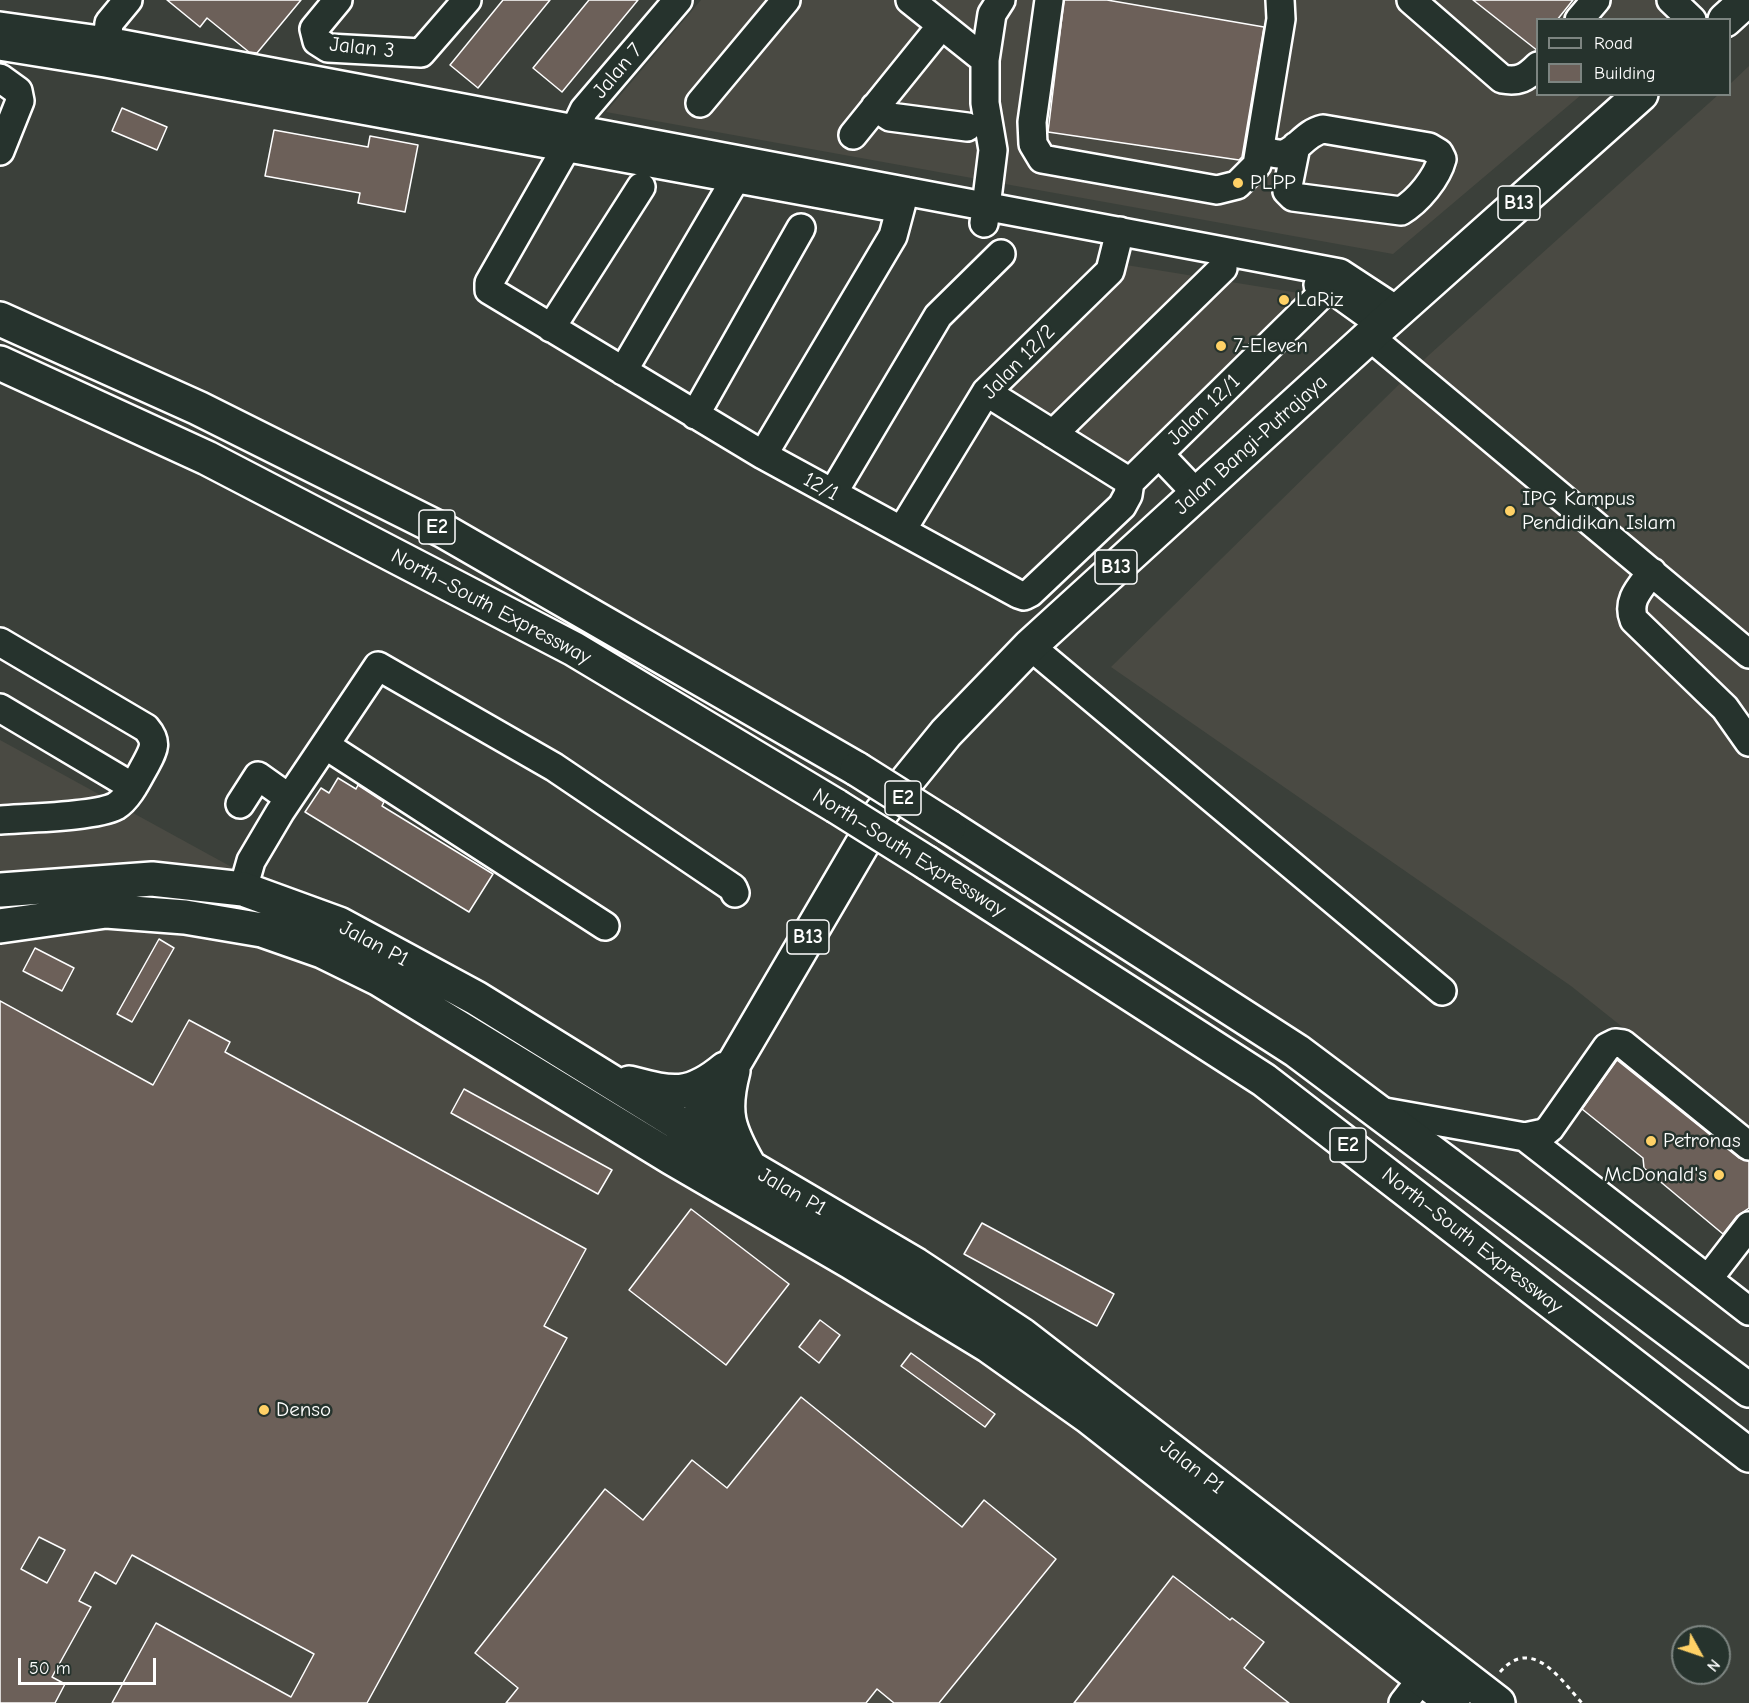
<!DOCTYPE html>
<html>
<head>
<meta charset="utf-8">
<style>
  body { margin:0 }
  #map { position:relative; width:1749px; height:1703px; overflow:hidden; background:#3b403a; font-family:"Comic Neue",sans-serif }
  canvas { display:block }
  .legend { position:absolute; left:1536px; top:18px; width:195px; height:78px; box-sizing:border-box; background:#26332d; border:2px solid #7d8581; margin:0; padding:8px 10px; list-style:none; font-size:18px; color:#fff }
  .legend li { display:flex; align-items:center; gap:12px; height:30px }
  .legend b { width:30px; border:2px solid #7d8581 }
  .north { position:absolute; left:1671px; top:1625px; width:60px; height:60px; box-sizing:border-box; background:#26332d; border:2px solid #7d8581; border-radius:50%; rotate:130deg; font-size:16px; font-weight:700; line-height:24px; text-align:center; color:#fff }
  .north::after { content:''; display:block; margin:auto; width:21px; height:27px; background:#ffd166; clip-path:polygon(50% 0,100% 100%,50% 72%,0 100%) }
  .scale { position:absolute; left:18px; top:1658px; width:138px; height:27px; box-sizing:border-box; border:3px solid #fff; border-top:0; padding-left:8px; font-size:18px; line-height:21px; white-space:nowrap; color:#fff; -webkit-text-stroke:4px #26332d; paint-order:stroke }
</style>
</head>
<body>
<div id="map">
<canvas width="1749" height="1703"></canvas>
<ul class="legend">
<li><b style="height:8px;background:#26332d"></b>Road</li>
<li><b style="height:16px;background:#6c6059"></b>Building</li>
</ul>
<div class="north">N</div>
<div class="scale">50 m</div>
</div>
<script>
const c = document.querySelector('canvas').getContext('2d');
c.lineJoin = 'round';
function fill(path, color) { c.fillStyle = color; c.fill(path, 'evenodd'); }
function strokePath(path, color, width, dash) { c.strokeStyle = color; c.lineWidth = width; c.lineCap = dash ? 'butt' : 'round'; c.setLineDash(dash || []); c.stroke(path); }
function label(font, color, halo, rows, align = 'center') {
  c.font = font + ' "Comic Neue",sans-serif'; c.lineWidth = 5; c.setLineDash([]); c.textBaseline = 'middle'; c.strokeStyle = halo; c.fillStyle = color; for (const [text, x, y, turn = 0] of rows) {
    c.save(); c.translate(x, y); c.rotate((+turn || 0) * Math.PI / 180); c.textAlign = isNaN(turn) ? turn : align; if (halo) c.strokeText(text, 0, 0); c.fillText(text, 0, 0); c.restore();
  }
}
const built = new Path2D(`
  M701,0H1691L1669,19L1538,20V94L1581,95L1393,254L606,112Z
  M1749,66V1128L1571,986L1111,667L1429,355L1718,95L1730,94V84Z
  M1126,265L1311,295L1127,474L996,390Z
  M0,740L908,1238L1521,1703H0Z`);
const building = new Path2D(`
  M167,0H301L257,53L249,52L207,18L200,27Z
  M503,0H550L478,88L450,65Z
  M589,0H638L562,92L533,68Z
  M1064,0H1107L1264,27L1242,157L1239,160L1048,132Z
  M1473,0H1573L1557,20H1538V51Z
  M122,108L167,127L157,150L112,131Z
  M274,130L368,147L370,136L418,145L405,212L358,203L360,193L265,176Z
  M338,778L356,789L358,785L384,802L382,806L493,874L469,912L305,812L321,788L329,793Z
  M159,939L174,948L132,1022L117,1014Z
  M35,948L74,968L62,991L23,971Z
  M0,1001L153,1085L189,1020L230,1042L225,1052L586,1249L544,1326L567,1338L367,1703H112L156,1623L291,1697L314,1654L132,1555L116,1584L95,1572L79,1601L91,1607L52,1677L65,1684L55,1703H0ZM39,1537L65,1550L47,1583L21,1569Z
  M1617,1060L1739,1158L1749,1161V1208L1737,1216L1723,1234L1644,1168L1643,1158L1582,1109Z
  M464,1089L612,1170L598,1194L451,1113Z
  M691,1209L789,1284L726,1365L629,1290Z
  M982,1223L1114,1294L1097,1326L964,1254Z
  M820,1320L840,1335L819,1363L799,1347Z
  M911,1353L995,1414L985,1427L901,1366Z
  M801,1397L962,1527L984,1500L1056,1559L939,1703H894L877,1689L866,1703H506L518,1688L475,1653L605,1489L643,1520L692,1460L727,1488Z
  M1173,1576L1230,1620L1232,1618L1264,1642L1244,1668L1289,1703H1074Z`);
const path = new Path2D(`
  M1500,1672C1532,1635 1561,1680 1582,1703`);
const minor = new Path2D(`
  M338,0L314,29L317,41L328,48L421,53L467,0
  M678,0L584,110L566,148L489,283V290L763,455L1018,594L1024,596L1030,593L1122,506L1128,495L1130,482
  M910,0L985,60
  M1049,0L1032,122L1033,144L1042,159L1217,190L1237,185L1257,165L1281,19L1280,0
  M1411,0L1502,79C1519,82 1526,78 1538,66
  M1671,0L1692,20
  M1579,20L1596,0
  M0,26L107,41L1340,273L1398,311
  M0,46L105,63L896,208
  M106,58L109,23L128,0
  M0,78L18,91L20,101L0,151
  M700,103L786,0
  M875,107L890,117L967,127
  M853,135L941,26
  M1260,150C1266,151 1277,155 1283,154C1297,151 1305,133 1323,129L1429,147L1439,153L1442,159C1437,178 1418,201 1401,211L1293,197L1287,191L1296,146
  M984,223L993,150L985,103V60L992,14L1001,0
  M1318,285L1329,287L1382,325
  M551,328L641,187
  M1370,337L1749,654
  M623,371L736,178
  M986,392L1130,482
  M695,415L801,228
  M1053,434L1223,268
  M1159,454L1197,494
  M763,455L893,236L905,191
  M1130,482L1329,287
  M833,493L938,316L1001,254
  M902,530L986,392L1110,271L1120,231
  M1652,572C1641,587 1626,600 1634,620L1725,708L1749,742
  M0,642L146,728C158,742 154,749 146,764C138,778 129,798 116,806C96,817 25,818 0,820
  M1030,646L1442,991
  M0,708L133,787
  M325,745L605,926
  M240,804L258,776L289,798
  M243,889L251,861L280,812L378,666L554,767L733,888L735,893
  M1379,1111L1525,1137L1749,1311
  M1525,1137L1544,1133L1550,1128L1607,1047L1615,1043L1623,1044L1749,1146
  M1708,1279L1749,1226
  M1403,1703L1434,1663`);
const major = new Path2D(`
  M1725,20L1747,0
  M0,890L152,879L243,889L339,924L476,998L749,1167L916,1265L1022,1335L1498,1703
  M0,926L106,911L185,917L262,930L322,951L379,979L672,1158L851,1262L989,1346L1089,1417L1453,1703
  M733,1071C722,1113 728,1129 749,1166
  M629,1083C672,1094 689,1099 725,1069
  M678,1149L736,1060L880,814L946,733L1030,646L1382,325L1641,94`);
const highway = new Path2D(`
  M0,319L198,408L444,531L857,769
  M0,363L207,458L574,649L836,806
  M949,827L1297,1051L1749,1390
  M927,863L1264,1080L1749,1455`);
const highwayBridge = new Path2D(`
  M857,769L949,827
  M836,806L927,863`);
const markers = [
  [1238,183,6,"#ffd166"],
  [1284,300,6,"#ffd166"],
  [1221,346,6,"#ffd166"],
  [1510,511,6,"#ffd166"],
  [1651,1141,6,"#ffd166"],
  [1719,1175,6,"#ffd166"],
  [264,1410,6,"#ffd166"]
];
const shields = [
  [1519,203,42],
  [437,527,36],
  [1116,567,42],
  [903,798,36],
  [808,937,42],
  [1348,1145,36]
];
const shieldNames = [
  ["B13",1519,203],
  ["E2",437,527],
  ["B13",1116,567],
  ["E2",903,798],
  ["B13",808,937],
  ["E2",1348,1145]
];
const streetNames = [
  ["Jalan 3",362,48,6],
  ["Jalan 7",618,71,-50],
  ["Jalan 12/2",1019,362,-46],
  ["Jalan 12/1",1204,410,-44],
  ["Jalan Bangi-Putrajaya",1251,445,-42],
  ["12/1",821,487,28],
  ["North–South Expressway",491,607,28],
  ["North–South Expressway",909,853,32],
  ["Jalan P1",374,944,28],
  ["Jalan P1",792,1192,30],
  ["North–South Expressway",1472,1241,38],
  ["Jalan P1",1192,1467,38]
];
const poiNames = [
  ["PLPP",1250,183],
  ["LaRiz",1296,300],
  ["7-Eleven",1233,346],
  ["IPG Kampus",1522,499],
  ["Pendidikan Islam",1522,523],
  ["Petronas",1663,1141],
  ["McDonald's",1707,1175,"right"],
  ["Denso",276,1410]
];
fill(built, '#4a4a43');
fill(building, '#6c6059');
strokePath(building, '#fff', 1.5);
strokePath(minor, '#fff', 32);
strokePath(major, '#fff', 38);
strokePath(highway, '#fff', 38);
strokePath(path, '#fff', 3, [4.5, 4.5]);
strokePath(minor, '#26332d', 27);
strokePath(major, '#26332d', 33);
strokePath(highway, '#26332d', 33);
strokePath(highwayBridge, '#fff', 38, []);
strokePath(highwayBridge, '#26332d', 33);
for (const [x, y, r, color] of markers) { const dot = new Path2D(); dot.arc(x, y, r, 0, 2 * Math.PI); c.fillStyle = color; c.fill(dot); strokePath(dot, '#26332d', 2); }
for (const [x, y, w] of shields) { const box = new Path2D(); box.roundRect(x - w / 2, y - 17, w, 34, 4.5); c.fillStyle = '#26332d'; c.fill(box); strokePath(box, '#fff', 1.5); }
label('bold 20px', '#fff', null, shieldNames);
label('21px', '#fff', '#26332d', streetNames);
label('21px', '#fff', '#26332d', poiNames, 'left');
</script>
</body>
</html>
